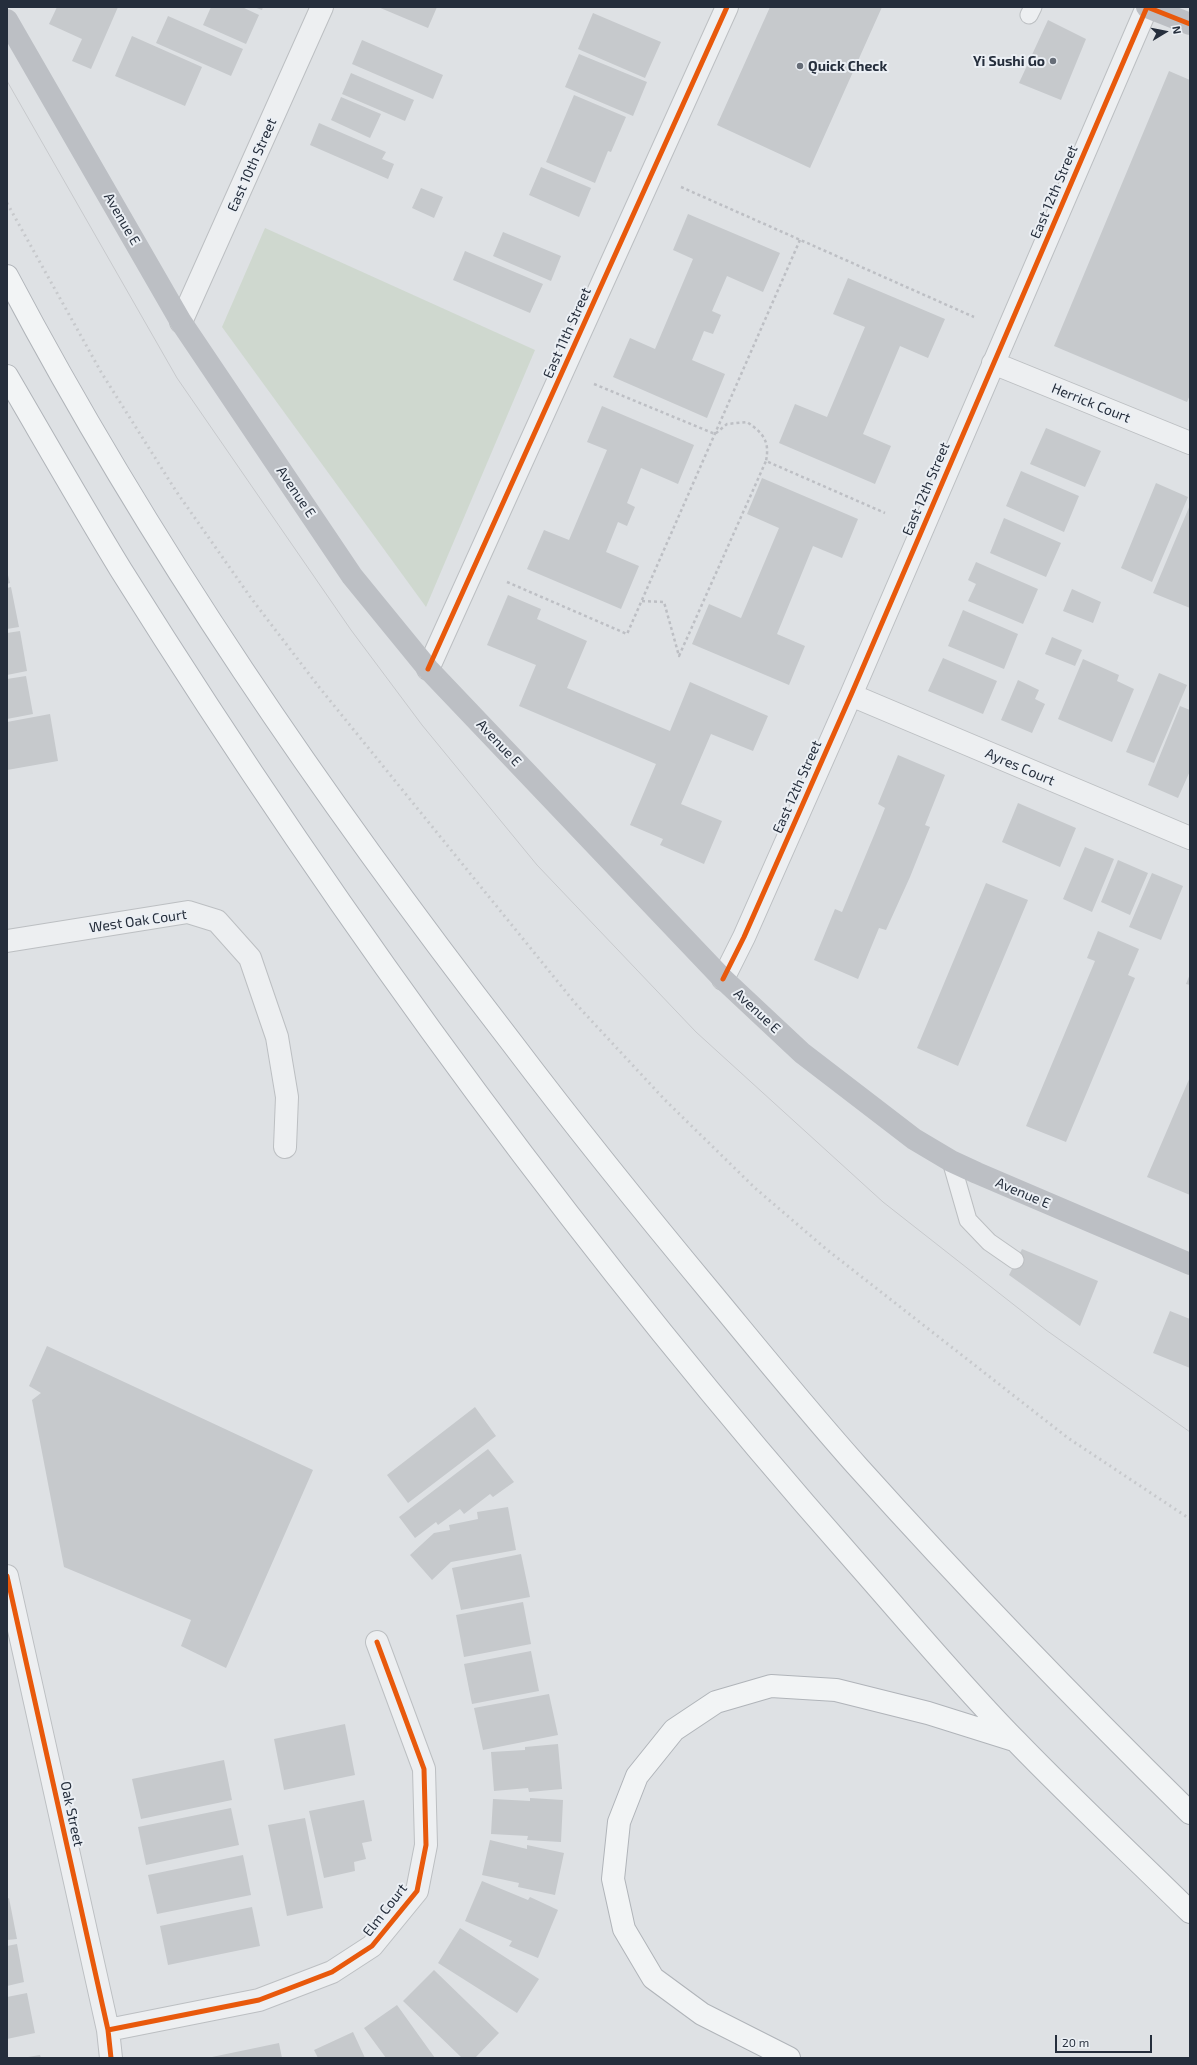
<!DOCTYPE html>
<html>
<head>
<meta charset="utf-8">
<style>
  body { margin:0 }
  #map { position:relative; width:1197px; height:2065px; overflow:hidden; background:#dee1e4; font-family:"Exo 2",sans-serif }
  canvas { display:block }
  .frame { position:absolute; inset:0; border:8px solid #252e3c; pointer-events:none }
  .north { position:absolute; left:1145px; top:12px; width:40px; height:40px; -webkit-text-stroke:3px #ebeff4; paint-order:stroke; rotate:80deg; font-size:11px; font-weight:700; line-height:16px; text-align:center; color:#252e3c }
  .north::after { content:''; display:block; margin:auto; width:14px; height:18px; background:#252e3c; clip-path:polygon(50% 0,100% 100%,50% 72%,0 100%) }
  .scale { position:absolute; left:1055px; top:2035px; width:97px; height:18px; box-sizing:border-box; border:2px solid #252e3c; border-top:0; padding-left:5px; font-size:12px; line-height:14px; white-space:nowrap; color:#252e3c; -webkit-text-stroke:3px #ebeff4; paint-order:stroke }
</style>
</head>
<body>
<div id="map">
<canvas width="1197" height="2065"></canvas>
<div class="frame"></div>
<div class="north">N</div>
<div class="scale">20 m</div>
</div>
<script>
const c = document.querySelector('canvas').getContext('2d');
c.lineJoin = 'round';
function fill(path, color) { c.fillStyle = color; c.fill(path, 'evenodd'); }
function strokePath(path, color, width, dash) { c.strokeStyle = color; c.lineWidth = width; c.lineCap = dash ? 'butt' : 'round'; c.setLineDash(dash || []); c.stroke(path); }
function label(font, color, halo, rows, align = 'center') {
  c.font = font + ' "Exo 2",sans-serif'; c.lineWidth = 4; c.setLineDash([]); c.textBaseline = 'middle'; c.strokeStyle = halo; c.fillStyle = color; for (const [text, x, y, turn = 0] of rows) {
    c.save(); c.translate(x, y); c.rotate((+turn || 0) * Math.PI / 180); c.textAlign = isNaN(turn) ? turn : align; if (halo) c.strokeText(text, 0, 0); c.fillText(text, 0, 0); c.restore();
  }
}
const green = new Path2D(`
  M265,228L535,350L426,607L222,327Z`);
const building = new Path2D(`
  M57,7H118L91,69L72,61L82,39L49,24Z
  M211,7H242L259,15L246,44L203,25Z
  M254,7H263L262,10Z
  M378,7H437L428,28Z
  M770,7H882L810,168L717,125Z
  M593,13L661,42L645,78L578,49Z
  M168,16L243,49L231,76L156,43Z
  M1048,20L1086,39L1061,100L1019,83Z
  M132,36L202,67L185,106L115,76Z
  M362,40L443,75L433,99L352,64Z
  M579,54L647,82L633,116L565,87Z
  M1169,71L1190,80V395L1187,402L1054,346Z
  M351,73L414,100L405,121L342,94Z
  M574,95L626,117L611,152L608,151L595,183L546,162Z
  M341,97L381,114L370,138L331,120Z
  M319,123L386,152L382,159L394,164L388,179L310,145Z
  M541,167L591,188L579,217L529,195Z
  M421,188L443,197L434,218L412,208Z
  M688,214L780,253L763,292L727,276L712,311L721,315L713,334L704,331L692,360L725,374L707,418L613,377L630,338L655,349L693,259L673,250Z
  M503,232L561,256L551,281L493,256Z
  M465,251L543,284L530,313L453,280Z
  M848,278L945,319L928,358L900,346L863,434L891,446L875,484L779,443L795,404L827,417L865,327L833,314Z
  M602,406L694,445L678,484L641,468L627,503L635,507L627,526L618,522L606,552L639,566L621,609L527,569L544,530L569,540L607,450L587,442Z
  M1046,428L1101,451L1085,487L1030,464Z
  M1021,471L1079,496L1064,532L1006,506Z
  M762,478L858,519L842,558L813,546L777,634L805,646L789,685L692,644L709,604L741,618L779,528L747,514Z
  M1156,483L1188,497L1152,582L1121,568Z
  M1190,505V608L1153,593Z
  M1004,518L1061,543L1046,577L990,553Z
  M976,562L1038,589L1023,624L968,601L976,584L968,580Z
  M7,571L10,583L7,584Z
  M11,587L19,627L7,629V588Z
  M1072,589L1101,602L1093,623L1063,611Z
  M508,595L541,609L537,619L587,641L567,688L670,731L690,682L768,716L753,751L711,734L681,804L722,821L704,864L660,845L663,839L630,825L656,764L519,706L536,665L487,645Z
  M963,610L1018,634L1004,669L948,646Z
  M20,631L27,671L7,675V633Z
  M1052,637L1082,650L1075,666L1045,654Z
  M943,658L997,681L983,714L928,691Z
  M1083,659L1119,675L1117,681L1134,689L1112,742L1058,719Z
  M1159,673L1187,685L1154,763L1126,752Z
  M26,676L33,714L7,719V679Z
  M1018,680L1039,690L1035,699L1045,704L1032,733L1001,720Z
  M1180,706L1190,710V771L1178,798L1148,785Z
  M50,714L58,761L7,770V722Z
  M898,755L945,775L925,825L930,827L910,877L886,930L879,928L858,979L814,960L835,909L842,912L875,833L885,808L878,804Z
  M1018,803L1076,828L1060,867L1002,842Z
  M1085,847L1114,859L1092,912L1063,899Z
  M1118,860L1148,873L1130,915L1101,902Z
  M1152,873L1183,886L1161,940L1129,927Z
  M986,883L1028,900L958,1066L917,1048Z
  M1098,931L1139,949L1128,975L1135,978L1066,1142L1026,1126L1095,961L1087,958Z
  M1190,974V985L1186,984Z
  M1190,1077V1195L1147,1177Z
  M1022,1249L1098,1281L1080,1326L1009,1275Z
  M1170,1311L1190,1319V1368L1153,1353Z
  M47,1346L313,1470L226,1668L181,1646L191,1620L64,1567L32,1400L41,1393L29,1386Z
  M475,1407L496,1436L408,1503L387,1475Z
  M488,1449L514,1482L493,1497L490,1494L464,1514L460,1509L438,1525L436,1522L415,1538L399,1517Z
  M508,1507L516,1550L451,1562L432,1580L410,1555L434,1533L450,1530L449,1525L478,1519L477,1512Z
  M521,1554L530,1597L461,1610L452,1568Z
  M523,1602L531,1644L464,1657L456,1615Z
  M531,1651L539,1691L472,1704L464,1664Z
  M549,1694L558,1735L483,1750L474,1708Z
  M345,1724L355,1775L284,1790L274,1739Z
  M558,1744L562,1789L529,1792L528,1788L494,1791L491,1752L525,1750V1747Z
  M224,1760L232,1800L141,1819L132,1779Z
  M530,1798L563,1800L561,1842L527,1840L528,1836L491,1834L493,1799L530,1801Z
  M364,1800L372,1841L362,1843L366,1859L354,1862L355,1871L324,1878L309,1811Z
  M231,1808L239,1845L146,1865L138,1827Z
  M305,1818L323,1908L287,1916L268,1825Z
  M490,1840L527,1849V1845L564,1853L555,1895L518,1887L519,1883L482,1875Z
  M243,1855L251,1895L157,1914L148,1875Z
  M482,1881L528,1900L530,1897L558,1910L538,1958L509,1946L512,1941L465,1921Z
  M9,1898L17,1939L7,1940V1899Z
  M252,1907L260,1946L168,1965L160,1926Z
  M460,1928L539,1979L517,2013L438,1963Z
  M17,1944L24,1982L7,1986V1946Z
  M434,1970L499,2033L475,2058H462L403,2001Z
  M27,1993L35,2033L7,2039V1997Z
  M397,2005L435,2058H386L364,2028Z
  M353,2032L365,2058H318L314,2050Z
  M279,2043L282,2058H212V2057Z
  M40,2055L41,2058H28V2057Z`);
const path = new Path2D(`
  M681,187L974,317
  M594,384L715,434L727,424L747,422C763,433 770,441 766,461L885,513
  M507,582L627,634L800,240
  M642,601L664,602L679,656L766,461`);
const lane = new Path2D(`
  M1029,15L1033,7
  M951,1161L968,1220L989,1242L1015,1260`);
const street = new Path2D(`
  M181,322L322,7
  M993,363L1190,443
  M428,669L727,7
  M851,695L1190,838
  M7,941L188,912L217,921L250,958L277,1037L287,1097L285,1147
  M723,979L744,937L851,695L1147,7
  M7,1576L108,2030L111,2058
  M108,2030L259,2000L332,1972L372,1946L417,1891L426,1845L424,1769L377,1642`);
const secondary = new Path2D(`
  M1147,7L1190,24
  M7,20L181,322L352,576L428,669L723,979L802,1053L914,1139L951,1161L977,1173L1190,1264`);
const highway = new Path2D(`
  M7,276C150,547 325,801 512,1043C577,1129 644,1212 713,1295C761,1353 808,1411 858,1467C965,1586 1076,1701 1190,1813
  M7,376C45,441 82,506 121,570C339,918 581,1251 853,1559C907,1620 959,1683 1016,1741C1072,1799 1132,1855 1190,1912
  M789,2058L702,2014L653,1978L624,1929L613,1879L619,1822L637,1776L674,1730L716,1702L771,1686L836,1690L928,1713L1014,1740`);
const tram = new Path2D(`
  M7,81L177,378L351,630L422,725L537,865L696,1032L883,1202L1046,1330L1190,1432`);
const rail = new Path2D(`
  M7,203L101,372L176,491L251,598L319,687L575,1003L665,1100L755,1188L826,1249L1068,1438L1190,1519`);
const cycleway = new Path2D(`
  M428,669L727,7
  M723,979L744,937L851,695L1147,7L1190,24
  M7,1576L108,2030L111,2058
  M108,2030L259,2000L332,1972L372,1946L417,1891L426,1845L424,1769L377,1642`);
const markers = [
  [1053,61,4,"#666d77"],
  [800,66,4,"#666d77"]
];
const poiNames = [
  ["Yi Sushi Go",1045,61],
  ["Quick Check",808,66,"left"]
];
const streetNames = [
  ["East 10th Street",252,165,-66],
  ["East 12th Street",1054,192,-67],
  ["Avenue E",122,219,60],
  ["East 11th Street",567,333,-66],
  ["Herrick Court",1091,403,22],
  ["East 12th Street",926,489,-67],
  ["Avenue E",296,492,56],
  ["Avenue E",499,743,47],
  ["Ayres Court",1020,767,23],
  ["East 12th Street",797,787,-66],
  ["West Oak Court",138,921,-8],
  ["Avenue E",757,1011,43],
  ["Avenue E",1023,1193,23],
  ["Oak Street",72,1814,78],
  ["Elm Court",385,1910,-52]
];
fill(green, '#cfd8cf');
fill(building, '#c6c9cc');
strokePath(lane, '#bcbfc2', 19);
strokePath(street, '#bcbfc2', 24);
strokePath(highway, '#b0b4b9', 24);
strokePath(path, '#bdbfc4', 2.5, [3, 3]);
strokePath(lane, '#edeff1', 17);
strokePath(street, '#edeff1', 22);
strokePath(secondary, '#bcbfc4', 22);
strokePath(highway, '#f2f4f5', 22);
strokePath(tram, '#c7c9cc', 1);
strokePath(rail, '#c7c9cc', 3, [2, 4]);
strokePath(cycleway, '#e8590c', 5);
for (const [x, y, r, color] of markers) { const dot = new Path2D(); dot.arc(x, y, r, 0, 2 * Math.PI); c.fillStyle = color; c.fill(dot); strokePath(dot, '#ebeff4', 1.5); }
label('bold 14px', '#252e3c', '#ebeff4', poiNames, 'right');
label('14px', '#252e3c', '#ebeff4', streetNames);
</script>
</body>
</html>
